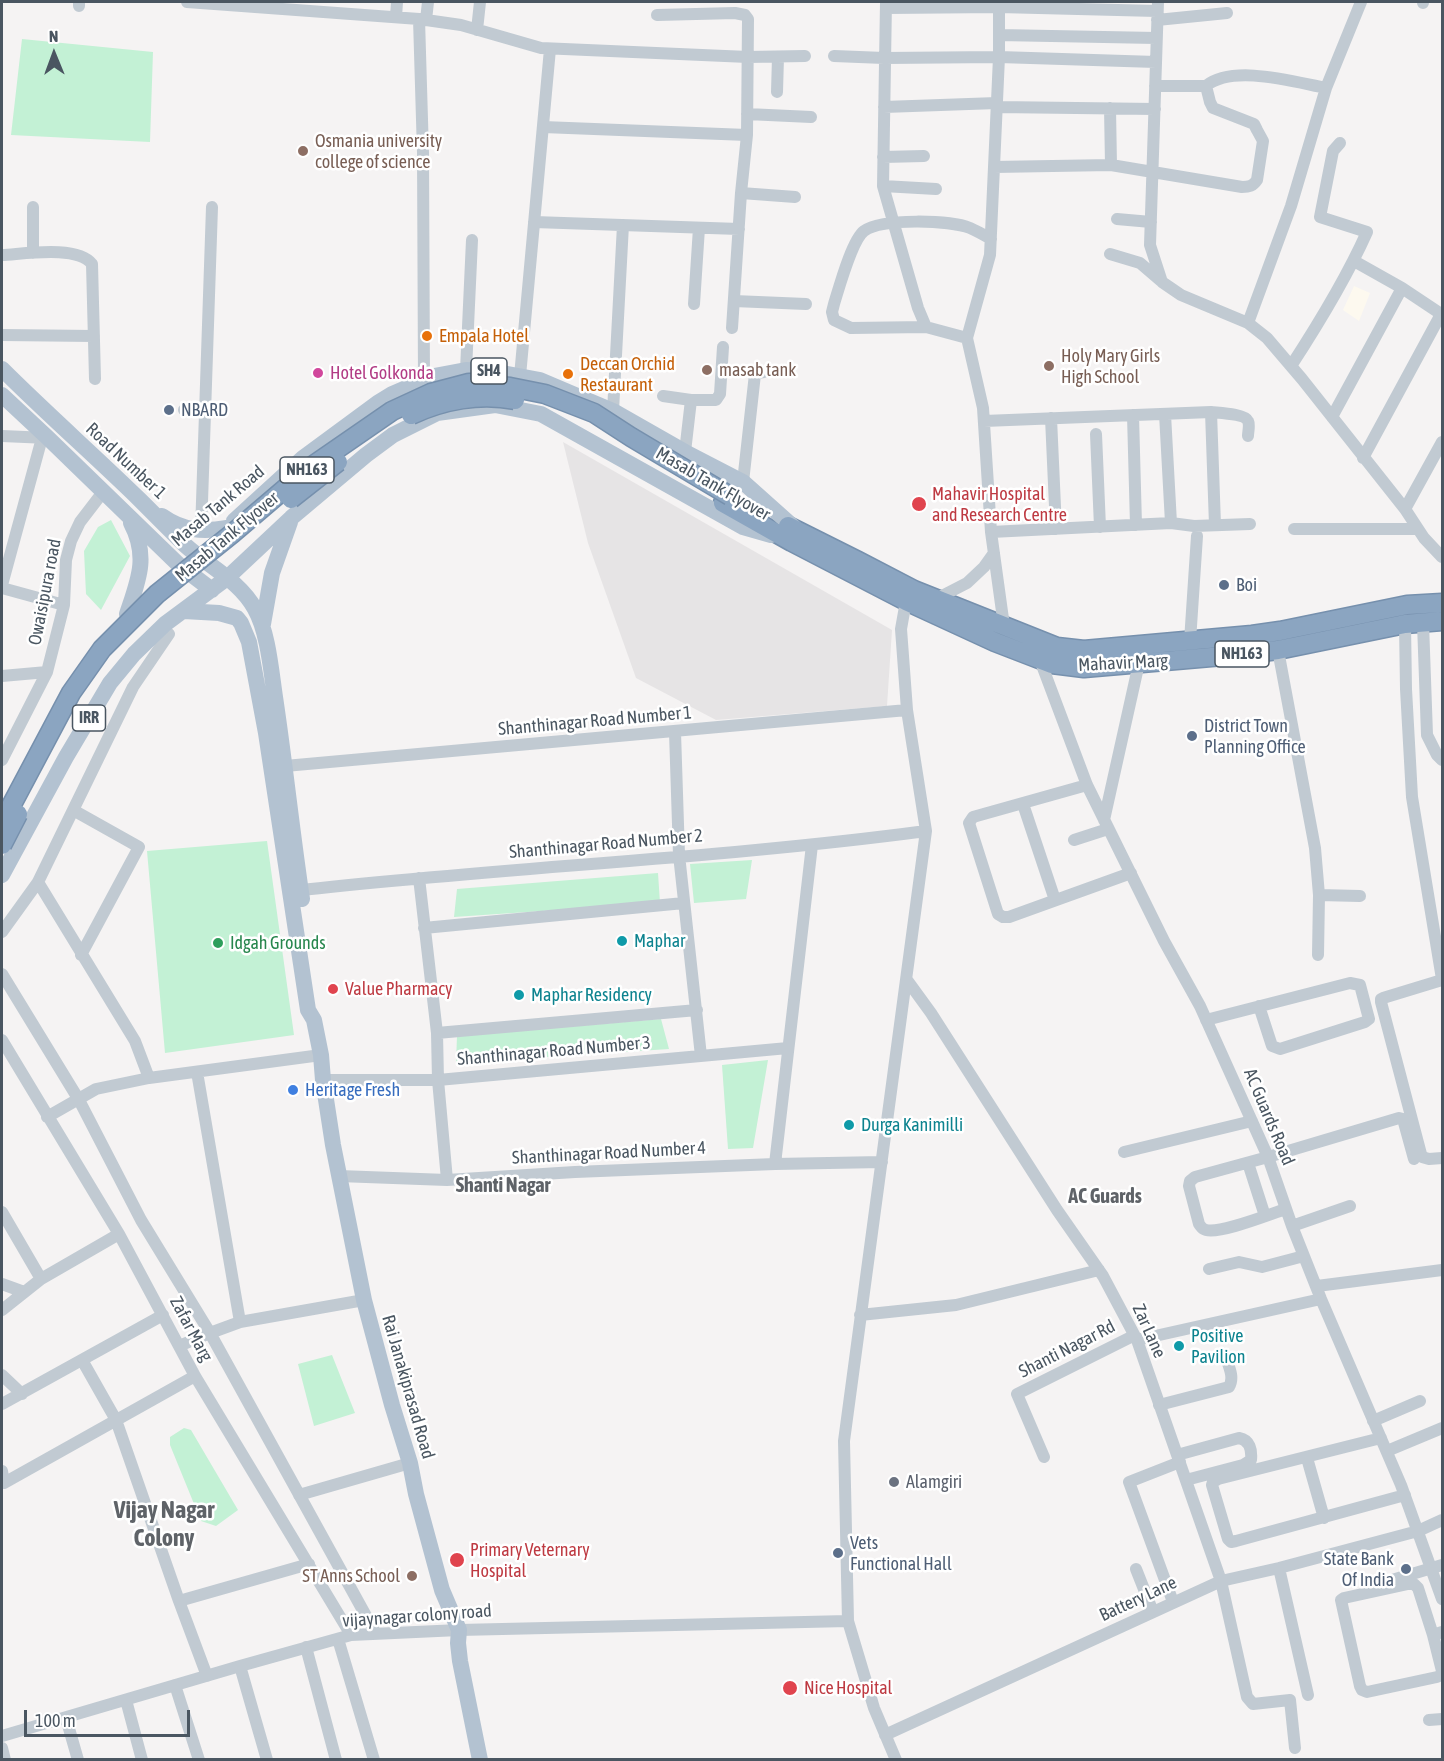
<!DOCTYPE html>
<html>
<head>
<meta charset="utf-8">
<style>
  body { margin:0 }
  #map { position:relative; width:1444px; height:1761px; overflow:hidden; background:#f5f3f3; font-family:"Asap Condensed",sans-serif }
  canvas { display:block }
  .frame { position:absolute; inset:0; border:3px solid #4a5661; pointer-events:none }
  .north { position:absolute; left:24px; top:24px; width:60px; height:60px; -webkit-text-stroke:4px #fff; paint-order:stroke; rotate:359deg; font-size:16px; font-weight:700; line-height:24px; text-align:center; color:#4a5661 }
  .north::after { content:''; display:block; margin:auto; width:21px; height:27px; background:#4a5661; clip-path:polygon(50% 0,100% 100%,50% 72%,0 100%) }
  .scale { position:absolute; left:24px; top:1710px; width:166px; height:27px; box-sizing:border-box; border:3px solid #4a5661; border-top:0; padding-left:8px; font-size:18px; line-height:21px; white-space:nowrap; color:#4a5661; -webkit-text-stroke:4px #fff; paint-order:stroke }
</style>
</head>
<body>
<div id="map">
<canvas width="1444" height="1761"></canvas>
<div class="frame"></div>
<div class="north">N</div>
<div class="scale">100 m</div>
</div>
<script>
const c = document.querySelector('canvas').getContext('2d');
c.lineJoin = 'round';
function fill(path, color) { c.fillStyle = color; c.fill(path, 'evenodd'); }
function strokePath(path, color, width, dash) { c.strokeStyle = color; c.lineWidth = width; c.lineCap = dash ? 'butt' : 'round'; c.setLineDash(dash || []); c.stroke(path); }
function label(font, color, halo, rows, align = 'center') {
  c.font = font + ' "Asap Condensed",sans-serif'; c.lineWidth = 5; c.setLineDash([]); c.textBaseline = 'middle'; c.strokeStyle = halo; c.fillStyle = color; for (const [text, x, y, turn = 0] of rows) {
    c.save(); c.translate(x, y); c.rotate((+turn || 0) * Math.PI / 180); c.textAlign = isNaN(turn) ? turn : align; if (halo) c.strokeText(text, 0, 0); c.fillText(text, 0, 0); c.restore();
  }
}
const commercial = new Path2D(`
  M1354,286L1370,293L1359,321L1343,310Z`);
const education = new Path2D(`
  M563,442L892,630L887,706L716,720L636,678L588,543Z`);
const green = new Path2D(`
  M22,39L153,52L150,142L11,135Z
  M111,520L130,556L101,610L86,594L84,551L98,527Z
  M267,841L294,1035L165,1053L147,851Z
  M752,860L746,899L694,903L690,864Z
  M658,873L660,903L454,917L457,889Z
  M661,1019L669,1049L456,1063L457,1036Z
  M768,1060L753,1148L728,1149L722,1065Z
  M332,1355L355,1413L314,1426L298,1364Z
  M184,1428L191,1430L238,1510L216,1526L201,1521L170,1445V1437Z`);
const minor = new Path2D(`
  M187,2L419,19L461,25L541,48L748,57L805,56
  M886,2L883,186L918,308L926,327L967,338
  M999,2V57L990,255L967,338L983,408L991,532L1004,626
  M1158,2L1150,245L1162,282L1181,295L1248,323L1267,338L1302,379L1405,509L1424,538L1442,557
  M1423,3V2
  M79,6V2
  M886,8L999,7L1157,11
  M657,15L735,13L745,15L748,19L747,135L741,193L732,328
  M396,17L397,2
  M419,19L423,153L424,381
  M426,20L428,2
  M1157,20L1227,13
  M477,30L480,2
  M999,35L1156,38
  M834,56L884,58L999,57L1156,62
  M1206,86C1233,64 1294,82 1326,88
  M777,92L778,57
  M884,107L997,103
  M997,107L1155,109
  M1110,108L1111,165
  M747,114L811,117
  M543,127L747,135
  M883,157L924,156
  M994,167L1111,165L1242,187C1249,187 1253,186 1257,180L1263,141L1257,130L1254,124L1213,108L1210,102L1206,86H1155
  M883,186L936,189
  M741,193L795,197
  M33,207V253
  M1117,219L1151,222
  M534,222L739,229
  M1110,254L1140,263L1161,281
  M2,255C24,254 77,245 92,264L95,379
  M1354,261L1402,288L1441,314L1363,458
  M734,301L806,304
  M694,304L699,228
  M1248,323L1291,206L1326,88L1361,2
  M926,327L851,328L834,320L832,312L834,304C839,288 852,240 864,231C882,218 950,220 970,228C977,231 984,235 991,239
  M2,335L94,336
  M1291,366C1319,323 1346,279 1367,232L1320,217L1333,151L1340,143
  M466,370L472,240
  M520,376L550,49
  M663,396L691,400
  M184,410L205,411
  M613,411L623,225
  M1211,412L1215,525
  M1165,414L1171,523
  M1133,415L1136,525
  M1332,417L1402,288
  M1051,418L1056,529
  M984,421L1211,412C1219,413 1245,414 1248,421C1250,425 1248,432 1248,436
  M1096,434L1100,527
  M2,436L48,438
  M685,452L691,400H716L720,394L723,347
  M743,482L755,374L757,373L764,372
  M1405,509L1442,442
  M1294,529H1417
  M201,531L212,207
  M991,532L1171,523L1194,526L1250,524
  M2,585L42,438
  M2,588L64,605
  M936,599L967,583L984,567L994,553
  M1423,623L1427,735L1437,755L1442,760
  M1405,624L1406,689L1412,797L1442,979
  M1190,641L1197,536
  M1278,650L1315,848L1319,895L1318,955
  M1040,660L1087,785L1164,941L1200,1006L1268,1157L1292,1226L1321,1299L1401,1485L1442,1599
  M2,676L47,672
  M675,732L679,855L701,1056
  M2,760L47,672L64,605L66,560L71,541L80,522L103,492
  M285,766L907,710
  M1087,785L973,817L969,823L998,914L1003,917H1009L1131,873
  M1023,804L1055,900
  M73,810L139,847L81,955
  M1104,820L1139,663
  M1074,840L1108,829
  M419,878L437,1033L438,1080L447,1180
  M38,882L135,1041L149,1078
  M294,891C504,867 716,859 926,831
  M1319,895L1360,896
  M424,928L684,903
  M2,932L38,882L133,687L169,634
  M2,974L79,1100L141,1220L210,1333L376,1634
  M907,980L931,1013L1057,1210L1103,1276L1137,1340L1221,1581L1247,1697L1253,1704L1290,1700L1295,1748
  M1442,980L1383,998L1381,999V1002L1421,1154L1422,1157L1429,1159L1442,1158
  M1206,1020L1350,983L1360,985L1369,1019L1365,1022L1280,1049L1272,1046L1259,1006
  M437,1033L697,1010
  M2,1040L119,1234L195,1376L351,1635
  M197,1072L240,1322
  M323,1080H438L788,1048
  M47,1117L96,1089L149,1078L321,1055
  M1124,1152L1252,1121
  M1248,1163L1265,1216
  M775,1164L812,845
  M339,1176L447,1180L575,1172L775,1164L882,1162
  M1286,1209C1270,1214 1221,1234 1206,1230C1202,1229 1202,1228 1199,1224L1189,1186L1190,1181L1195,1177L1268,1157L1399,1118L1403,1119L1414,1159
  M2,1212L41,1279
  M1292,1226L1350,1206
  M1209,1269L1239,1262L1262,1267L1304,1256
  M2,1284L24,1292
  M1317,1286L1442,1270
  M2,1310L41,1279L119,1234
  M860,1315L956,1305L1099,1270
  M1137,1340L1321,1299
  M179,1346L210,1333L240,1322L364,1300
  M82,1360L116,1420L179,1601L207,1676
  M2,1375L22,1394
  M2,1404L163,1315
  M1159,1405L1229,1387C1235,1377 1228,1365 1225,1355
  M1373,1421L1420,1401
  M1381,1438L1218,1479L1213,1482L1212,1485L1228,1539L1231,1542L1236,1541L1405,1495
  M1387,1451L1442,1428
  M1177,1455L1239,1438C1250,1440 1252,1450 1251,1460L1243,1465L1186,1480
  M1044,1457L1017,1394L1133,1336
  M1307,1458L1324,1518
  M2,1471L4,1483L195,1376
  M299,1495L410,1463
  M1279,1568L1308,1695
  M1136,1569L1153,1612
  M1392,1580L1442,1565
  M179,1601L309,1564
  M1173,1602L1129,1482L1180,1462
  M1433,1635L1442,1671L1441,1675L1437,1677L1367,1692L1362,1690L1360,1686L1341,1600L1344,1598L1408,1584H1414L1418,1588L1433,1635L1442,1632
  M338,1639L374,1760
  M306,1647L336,1760
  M240,1666L267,1760
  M175,1685L199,1760
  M126,1700L142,1760
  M66,1718L78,1760
  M1429,1720L1442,1719
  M885,1735L1221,1581L1279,1568L1418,1531L1442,1520
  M2,1736L240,1666L351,1635L459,1630L848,1621
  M2,1748L5,1760
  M896,1760L874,1708L848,1621L844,1441L926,831L907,710L901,629L906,601`);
const major = new Path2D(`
  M2,369C47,414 95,456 140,500C155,515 170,530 185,545C208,566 240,581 255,609C268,632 271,670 275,697C285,764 292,832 302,899
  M2,395L48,438L179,565L212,590
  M162,516C183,531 203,532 227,528
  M234,521L303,458L379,402L392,394L434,376L466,370L497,372L540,380L613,411L685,452L743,482L799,532
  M184,611L219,613L237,618L241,623L249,642L266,733L308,1010L314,1020L321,1055L323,1080L333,1145L364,1300L392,1405L410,1463L416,1494L442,1590L459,1630L458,1643L460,1661L480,1760
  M127,614C138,581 149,557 131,523
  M263,624L272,573L290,522
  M2,875L66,757L110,683L134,654L165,624L227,578L291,518L366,455L393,435L437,413L495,405L541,414L743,527L771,535`);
const highway = new Path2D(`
  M723,503L792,542L906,601L995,642L1052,664L1084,668L1246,654L1278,650L1405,624L1442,621
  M788,526L858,561L914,590L1057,647L1084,650L1252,635L1280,631L1407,605L1442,603`);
const highwayBridge = new Path2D(`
  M411,415C443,400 480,393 515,400
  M291,499L338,462
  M2,823L71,693L102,649L157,594L233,533L308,469L392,411L431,393L469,383L510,387L545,394L594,413L631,437L730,496
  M2,845L18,814`);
const markers = [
  [303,151,6,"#8d6e63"],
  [427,336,6,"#e8710a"],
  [1049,366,6,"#8d6e63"],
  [707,370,6,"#8d6e63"],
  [318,373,6,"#d1479c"],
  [568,374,6,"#e8710a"],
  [169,410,6,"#5c6f8a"],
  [919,504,8,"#e0444e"],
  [1224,585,6,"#5c6f8a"],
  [1192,736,6,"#5c6f8a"],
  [622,941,6,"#0f9aa8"],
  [218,943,6,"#2e9e5b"],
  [333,989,6,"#e0444e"],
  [519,995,6,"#0f9aa8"],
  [293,1090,6,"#3f7fe0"],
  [849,1125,6,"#0f9aa8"],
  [1179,1346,6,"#0f9aa8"],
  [894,1482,6,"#6b7280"],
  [838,1553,6,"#5c6f8a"],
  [457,1560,8,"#e0444e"],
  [1406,1569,6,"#5c6f8a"],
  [412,1576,6,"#8d6e63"],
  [790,1688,8,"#e0444e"]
];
const shields = [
  [489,371,36],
  [307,470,54],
  [1242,654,54],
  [89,718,33]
];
const shieldNames = [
  ["SH4",489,371],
  ["NH163",307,470],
  ["NH163",1242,654],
  ["IRR",89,718]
];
const educationNames = [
  ["Osmania university",315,141],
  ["college of science",315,162],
  ["Holy Mary Girls",1061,356],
  ["High School",1061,377],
  ["masab tank",719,370],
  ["ST Anns School",400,1576,"right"]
];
const foodNames = [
  ["Empala Hotel",439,336],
  ["Deccan Orchid",580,364],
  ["Restaurant",580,385]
];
const hotelNames = [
  ["Hotel Golkonda",330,373]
];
const serviceNames = [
  ["NBARD",181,410],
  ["Boi",1236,585],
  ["District Town",1204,726],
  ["Planning Office",1204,747],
  ["Vets",850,1543],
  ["Functional Hall",850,1564],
  ["State Bank",1394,1559,"right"],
  ["Of India",1394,1580,"right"]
];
const streetNames = [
  ["Road Number 1",126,461,43],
  ["Masab Tank Flyover",713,484,30],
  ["Masab Tank Road",218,506,-40],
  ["Masab Tank Flyover",227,537,-40],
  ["Owaisipura road",45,592,-79],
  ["Mahavir Marg",1123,663,-3],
  ["Shanthinagar Road Number 1",595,721,-5],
  ["Shanthinagar Road Number 2",606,844,-5],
  ["Shanthinagar Road Number 3",554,1051,-5],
  ["AC Guards Road",1269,1117,67],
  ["Shanthinagar Road Number 4",609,1153,-3],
  ["Zafar Marg",191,1329,62],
  ["Zar Lane",1149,1331,66],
  ["Shanti Nagar Rd",1067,1349,-27],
  ["Rai Janakiprasad Road",408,1387,74],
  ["Battery Lane",1138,1599,-25],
  ["vijaynagar colony road",417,1616,-4]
];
const healthNames = [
  ["Mahavir Hospital",932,494],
  ["and Research Centre",932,515],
  ["Value Pharmacy",345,989],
  ["Primary Veternary",470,1550],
  ["Hospital",470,1571],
  ["Nice Hospital",804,1688]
];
const cultureNames = [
  ["Maphar",634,941],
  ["Maphar Residency",531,995],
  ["Durga Kanimilli",861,1125],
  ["Positive",1191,1336],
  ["Pavilion",1191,1357]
];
const leisureNames = [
  ["Idgah Grounds",230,943]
];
const shopNames = [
  ["Heritage Fresh",305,1090]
];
const worshipNames = [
  ["Alamgiri",906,1482]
];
const neighbourhoodNames = [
  ["Shanti Nagar",503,1186],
  ["AC Guards",1105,1197]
];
const districtNames = [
  ["Vijay Nagar",164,1510],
  ["Colony",164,1538]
];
fill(commercial, '#fdf9ef');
fill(education, '#e6e4e5');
fill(green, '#c3f1d5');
strokePath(highway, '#7690ad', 21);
strokePath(minor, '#c1cad2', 12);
strokePath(major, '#b3c2d1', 16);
strokePath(highway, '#8ba5c1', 18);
strokePath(highwayBridge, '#7690ad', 21, []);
strokePath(highwayBridge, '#8ba5c1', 18);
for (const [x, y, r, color] of markers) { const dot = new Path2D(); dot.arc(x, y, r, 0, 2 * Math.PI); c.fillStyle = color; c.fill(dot); strokePath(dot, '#fff', 2); }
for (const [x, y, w] of shields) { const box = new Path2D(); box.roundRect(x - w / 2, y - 13, w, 26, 4.5); c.fillStyle = '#fff'; c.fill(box); strokePath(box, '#4a5661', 1.5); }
label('bold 16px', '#4a5661', null, shieldNames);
label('18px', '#785e54', '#fff', educationNames, 'left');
label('18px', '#c56008', '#fff', foodNames, 'left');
label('18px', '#b23c85', '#fff', hotelNames, 'left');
label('18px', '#4e5e75', '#fff', serviceNames, 'left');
label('18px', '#4a5661', '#fff', streetNames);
label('18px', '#be3a42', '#fff', healthNames, 'left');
label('18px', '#0d838f', '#fff', cultureNames, 'left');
label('18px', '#27864d', '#fff', leisureNames, 'left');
label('18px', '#366cbe', '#fff', shopNames, 'left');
label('18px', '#5b616d', '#fff', worshipNames, 'left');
label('bold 20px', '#5f6368', '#fff', neighbourhoodNames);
label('bold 24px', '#5f6368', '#fff', districtNames);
</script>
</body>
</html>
